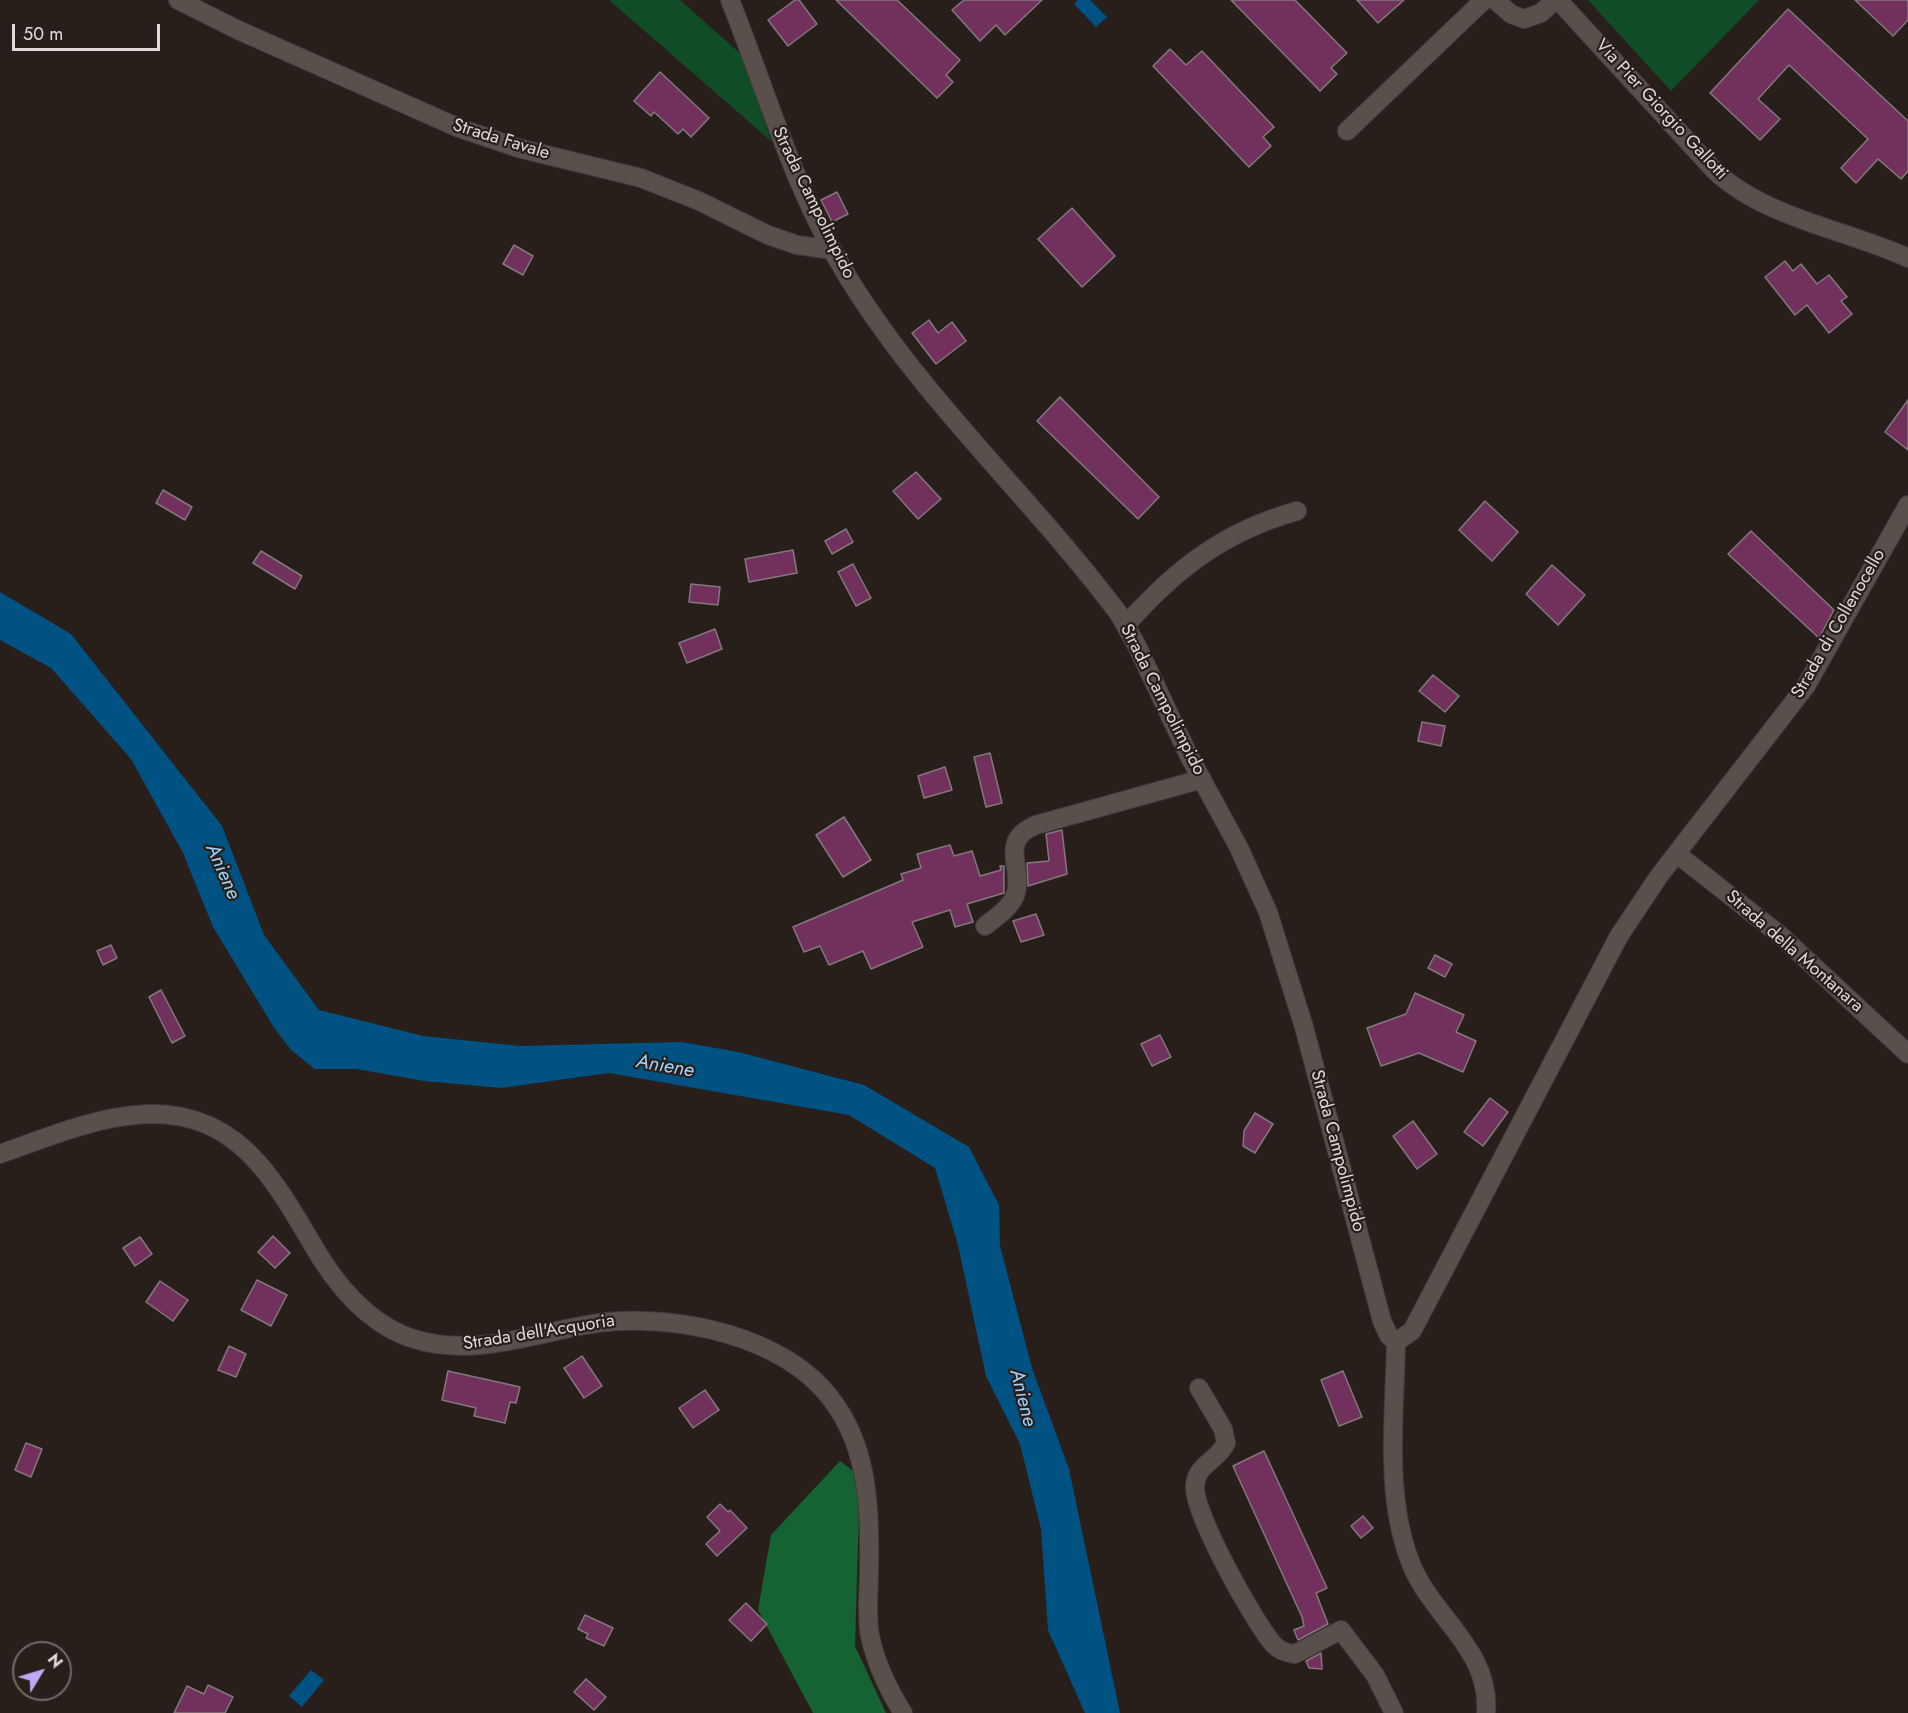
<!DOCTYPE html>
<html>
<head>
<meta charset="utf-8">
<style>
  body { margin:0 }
  #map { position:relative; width:1908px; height:1713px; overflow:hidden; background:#281f1b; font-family:Jost,sans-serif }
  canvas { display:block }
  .north { position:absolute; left:12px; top:1641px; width:60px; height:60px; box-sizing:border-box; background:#281f1b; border:2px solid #726a66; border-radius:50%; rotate:52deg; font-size:16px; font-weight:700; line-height:24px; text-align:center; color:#e0dad7 }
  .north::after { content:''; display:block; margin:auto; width:21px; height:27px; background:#bea9f4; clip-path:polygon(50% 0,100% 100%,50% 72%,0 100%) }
  .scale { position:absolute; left:12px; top:24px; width:148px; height:27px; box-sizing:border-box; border:3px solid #e0dad7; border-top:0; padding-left:8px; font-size:18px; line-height:21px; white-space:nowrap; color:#e0dad7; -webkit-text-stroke:4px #281f1b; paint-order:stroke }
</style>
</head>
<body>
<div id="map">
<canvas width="1908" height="1713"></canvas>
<div class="north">N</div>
<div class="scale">50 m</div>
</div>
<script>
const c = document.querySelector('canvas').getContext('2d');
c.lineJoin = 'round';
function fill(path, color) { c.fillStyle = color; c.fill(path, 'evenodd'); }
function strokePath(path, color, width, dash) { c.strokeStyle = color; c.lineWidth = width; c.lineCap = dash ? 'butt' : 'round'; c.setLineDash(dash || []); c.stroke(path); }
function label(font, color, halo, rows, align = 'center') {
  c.font = font + ' Jost,sans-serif'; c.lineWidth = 4.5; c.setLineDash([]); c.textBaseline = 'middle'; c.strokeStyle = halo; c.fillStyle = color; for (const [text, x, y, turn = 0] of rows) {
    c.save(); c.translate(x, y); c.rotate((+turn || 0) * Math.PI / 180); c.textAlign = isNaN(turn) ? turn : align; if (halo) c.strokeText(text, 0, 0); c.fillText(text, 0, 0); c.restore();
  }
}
const green = new Path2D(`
  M609,0H680L743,56L771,141Z
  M1588,0H1759L1671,91Z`);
const forest = new Path2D(`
  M840,1461L860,1476L855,1646L886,1713H813L758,1610L771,1535Z`);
const water = new Path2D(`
  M1078,0H1090L1107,17L1096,27L1074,4Z
  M0,592L71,634L222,826L264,935L319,1010L423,1036L520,1046L682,1042L738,1052L864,1085L969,1147L999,1205L1000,1246L1032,1368L1069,1469L1120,1713H1085L1048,1630L1041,1529L1020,1444L986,1376L958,1245L935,1168L849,1115L609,1073L501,1088L424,1081L357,1069H315L291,1050L273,1026L213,927L183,853L131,759L51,668L0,640Z
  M311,1670L324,1680L302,1707L289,1696Z`);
const building = new Path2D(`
  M795,0H799L817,24L788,46L768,20Z
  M836,0H897L960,60L946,75L953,82L937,98Z
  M964,0H1042L1005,35L996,25L980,41L952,10Z
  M1231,0H1295L1347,53L1331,68L1337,74L1320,91Z
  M1357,0H1404L1378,23Z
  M1855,0H1908V20L1893,36Z
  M1788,9L1908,121V171L1901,179L1878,159L1856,183L1841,168L1868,139L1789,65L1758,99L1780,119L1760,140L1710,93Z
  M1170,49L1186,65L1202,51L1274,127L1263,137L1271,146L1249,167L1153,66Z
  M660,72L709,118L691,137L683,129L678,134L654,112L651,116L634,101Z
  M837,192L848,214L832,222L821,200Z
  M1072,208L1115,256L1082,287L1038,239Z
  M514,245L533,256L523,275L503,264Z
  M1785,261L1793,271L1801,264L1817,284L1829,275L1847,297L1841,301L1852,314L1829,333L1807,305L1795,315L1765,277Z
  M929,320L938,333L952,322L966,341L936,364L912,333Z
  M1060,397L1159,497L1138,519L1037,421Z
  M1908,400V450L1885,432Z
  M916,472L941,499L918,519L893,491Z
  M163,490L192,507L185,520L156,503Z
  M1485,501L1518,532L1492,561L1459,530Z
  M846,529L853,542L832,554L825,541Z
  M1751,531L1834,610L1819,638L1728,554Z
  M793,550L797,573L749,582L745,559Z
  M261,551L302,576L295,589L253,563Z
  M853,564L871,598L856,606L838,572Z
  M1552,565L1585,595L1558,625L1526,594Z
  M691,584L720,587L718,605L689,602Z
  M715,629L722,649L687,663L679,643Z
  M1433,675L1459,696L1445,712L1419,691Z
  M1422,722L1445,726L1441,746L1418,741Z
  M990,753L1002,803L986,807L974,757Z
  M945,767L952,790L924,798L918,776Z
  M844,817L871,860L843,877L816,835Z
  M1062,830L1067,874L1028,886L1027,863L1049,861L1046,834Z
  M950,845L954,856L972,851L980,876L1001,870L1000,866H1004V893L967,904L973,922L955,927L950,910L912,922L923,947L871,969L863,951L829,965L820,946L804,952L793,927L903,880L901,874L921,868L917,854Z
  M1036,914L1044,935L1021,942L1013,921Z
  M111,945L117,958L103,965L97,951Z
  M1435,955L1452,964L1445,977L1428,968Z
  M161,990L185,1036L172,1043L149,997Z
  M1415,993L1464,1015L1456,1032L1476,1041L1463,1072L1419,1053L1381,1066L1367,1028L1406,1014Z
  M1160,1035L1171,1057L1152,1066L1141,1044Z
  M1490,1098L1508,1112L1483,1146L1464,1132Z
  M1255,1113L1273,1124L1255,1153L1243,1146L1244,1131Z
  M1413,1121L1437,1154L1417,1169L1393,1136Z
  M273,1236L290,1253L275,1268L258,1252Z
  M140,1237L152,1254L135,1266L123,1248Z
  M257,1280L287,1295L271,1326L241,1310Z
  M160,1281L188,1300L173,1321L146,1302Z
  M229,1346L246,1354L236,1377L218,1370Z
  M582,1356L602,1386L584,1398L564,1368Z
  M448,1371L520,1387L516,1403L510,1402L505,1423L474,1416L476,1408L442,1400Z
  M1343,1371L1362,1417L1339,1426L1321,1380Z
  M705,1390L719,1410L693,1428L679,1408Z
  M26,1443L42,1449L31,1477L15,1470Z
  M1264,1451L1327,1588L1316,1593L1328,1624L1298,1640L1294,1630L1304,1626L1302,1617L1233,1466Z
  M720,1504L728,1512L730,1510L747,1528L717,1556L706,1544L720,1531L707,1517Z
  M1363,1516L1373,1528L1361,1538L1351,1526Z
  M746,1603L767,1624L751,1641L729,1620Z
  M585,1615L613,1628L604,1646L586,1638L588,1634L578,1629Z
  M1321,1653L1322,1669L1309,1668L1306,1661Z
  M586,1679L606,1697L594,1710L574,1692Z
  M208,1685L233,1697L225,1713H174L187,1686L204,1694Z`);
const minor = new Path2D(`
  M178,0L238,30L459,128L518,148L641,178L699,201L768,235L797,245L833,250
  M730,0C768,95 794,191 849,279C925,402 1033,499 1119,614L1137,646L1188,754L1239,848L1268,912L1304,1027L1382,1321L1389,1336L1396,1342
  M1495,0L1511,14L1524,19L1541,13L1555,0
  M1558,0L1715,171C1765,218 1847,230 1908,258
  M1347,131L1484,0
  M1126,625C1175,569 1225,531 1297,511
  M1677,854L1780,935L1908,1054
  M985,926C996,917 1009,909 1015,896C1025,868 997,841 1036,825L1202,779
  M0,1154C87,1123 184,1078 258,1163C283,1191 302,1228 322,1260C344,1294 375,1327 414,1339C472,1357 529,1335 586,1325C659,1311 770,1331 822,1388C869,1439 870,1505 869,1571C869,1592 866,1614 870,1636C876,1664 888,1689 903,1713
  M1396,1342L1412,1331L1619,936L1659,876L1806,686L1908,505
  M1396,1342C1395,1413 1384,1493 1410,1561C1430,1616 1491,1648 1486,1713
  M1199,1388L1223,1429L1226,1443C1218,1461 1196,1464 1195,1486C1193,1513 1255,1624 1274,1645C1280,1651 1286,1653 1295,1654L1341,1630L1375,1675L1394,1713`);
const streetNames = [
  ["Via Pier Giorgio Gallotti",1661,110,47],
  ["Strada Favale",501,140,17],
  ["Strada Campolimpido",813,203,64],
  ["Strada di Collenocello",1839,624,-60],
  ["Strada Campolimpido",1162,700,63],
  ["Strada della Montanara",1794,952,41],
  ["Strada Campolimpido",1337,1151,75],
  ["Strada dell'Acquoria",539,1333,-9]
];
const waterNames = [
  ["Aniene",222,872,66],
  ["Aniene",665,1067,10],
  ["Aniene",1022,1398,76]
];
fill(green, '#104d26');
fill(forest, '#156232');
fill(water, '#005283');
fill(building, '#71315c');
strokePath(building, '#82787e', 1.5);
strokePath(minor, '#423b38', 20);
strokePath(minor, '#5a504b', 18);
label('18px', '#e0dad7', '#281f1b', streetNames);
label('italic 20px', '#9ed2fd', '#281f1b', waterNames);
</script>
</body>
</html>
